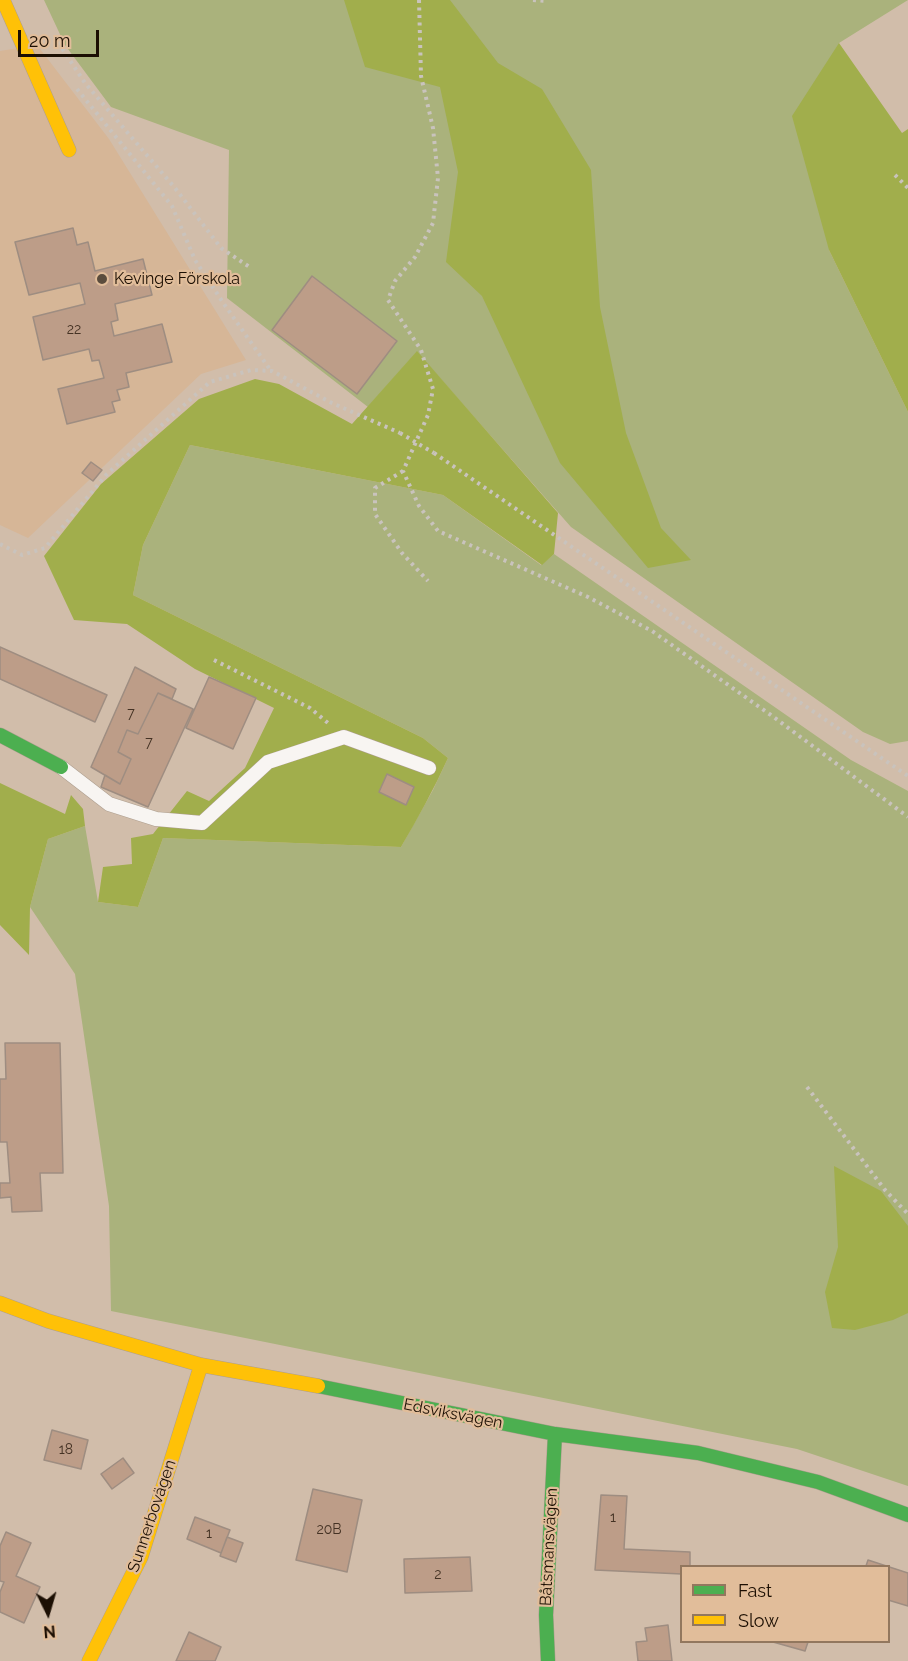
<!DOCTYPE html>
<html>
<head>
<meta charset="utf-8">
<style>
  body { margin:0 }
  #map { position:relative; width:908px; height:1661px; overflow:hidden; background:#d1bdaa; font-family:Raleway,sans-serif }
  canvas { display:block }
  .legend { position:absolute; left:680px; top:1565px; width:210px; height:78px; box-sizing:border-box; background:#e1bd9a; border:2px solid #92775e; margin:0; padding:8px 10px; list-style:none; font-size:18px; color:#1c0f03 }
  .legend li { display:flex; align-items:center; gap:12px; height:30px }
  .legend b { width:30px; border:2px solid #92775e }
  .north { position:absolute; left:18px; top:1583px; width:60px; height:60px; -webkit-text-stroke:4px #e1bd9a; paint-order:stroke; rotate:175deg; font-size:16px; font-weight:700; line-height:24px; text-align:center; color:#1c0f03 }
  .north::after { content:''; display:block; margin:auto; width:21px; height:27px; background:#1c0f03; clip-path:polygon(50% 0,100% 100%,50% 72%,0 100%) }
  .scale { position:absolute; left:18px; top:30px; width:81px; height:27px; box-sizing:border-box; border:3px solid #1c0f03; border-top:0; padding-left:8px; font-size:18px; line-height:21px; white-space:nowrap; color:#1c0f03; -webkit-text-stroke:4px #e1bd9a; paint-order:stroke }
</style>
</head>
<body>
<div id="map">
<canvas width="908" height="1661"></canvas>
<ul class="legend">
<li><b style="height:8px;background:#4caf50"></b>Fast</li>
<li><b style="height:8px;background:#ffc107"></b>Slow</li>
</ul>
<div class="north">N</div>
<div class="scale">20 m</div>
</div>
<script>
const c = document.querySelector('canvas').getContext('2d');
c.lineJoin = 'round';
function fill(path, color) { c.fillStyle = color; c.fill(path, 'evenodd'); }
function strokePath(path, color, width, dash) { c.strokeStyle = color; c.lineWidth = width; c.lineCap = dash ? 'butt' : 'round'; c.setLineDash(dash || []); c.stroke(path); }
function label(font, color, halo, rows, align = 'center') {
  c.font = font + ' Raleway,sans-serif'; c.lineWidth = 4.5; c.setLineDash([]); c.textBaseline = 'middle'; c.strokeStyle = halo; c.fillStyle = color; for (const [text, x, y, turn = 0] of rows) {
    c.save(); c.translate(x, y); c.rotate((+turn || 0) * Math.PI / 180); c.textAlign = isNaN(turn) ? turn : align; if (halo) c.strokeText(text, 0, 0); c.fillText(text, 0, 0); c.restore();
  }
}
const built = new Path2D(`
  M37,45L109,139L246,360L201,374L28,538L0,525V51Z`);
const green = new Path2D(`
  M44,0H908L839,43L829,250L908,412V741L890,744L863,732L571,527L417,352L368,407L227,298L229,150L111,107L65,45Z
  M190,445L443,495L541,565L554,554L851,760L908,791V1486L797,1449L111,1311L109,1206L75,974L30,907L48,839L85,826L98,902L138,907L163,838L401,847L433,790L448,758L423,738L133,595L143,545Z`);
const forest = new Path2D(`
  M344,0H450L498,63L542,89L591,170L600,307L626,433L661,528L691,560L648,568L560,463L482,296L446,262L458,172L440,87L365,67Z
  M839,43L902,133L908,129V412L829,250L792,116Z
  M417,351L558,513L554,554L542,565L443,495L190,445L143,545L133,595L423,738L448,758C434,789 418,818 401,847L163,838L138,907L98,902L103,867L132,864L131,838L153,834L187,791L209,801L245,768L274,708L195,669L127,624L74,620L44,556L101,484L199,399L255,379L279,384L352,424Z
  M0,783L65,814L71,795L83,809L85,826L48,839L30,907L29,955L0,925Z
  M834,1166L881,1191L908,1226V1313L893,1320L855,1330L832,1328L825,1292L838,1247Z`);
const building = new Path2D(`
  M73,228L77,245L88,242L95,271L143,259L152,295L115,304L118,320L111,322L114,336L162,324L172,362L126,373L129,387L117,390L120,400L112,402L115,412L67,424L58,389L104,378L99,360L92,361L89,349L43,360L33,317L85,304L80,283L29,295L15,242Z
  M312,276L397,341L357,394L272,330Z
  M91,462L102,470L93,481L82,473Z
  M0,647L107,695L95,722L0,679Z
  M135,667L176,689L172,699L158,693L138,734L127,730L118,752L131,759L120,784L91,767Z
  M209,677L256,698L233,749L186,728Z
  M158,693L193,709L148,807L101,787L105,775L120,784L131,759L118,752L127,730L138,734Z
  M387,774L414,787L406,805L379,792Z
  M5,1043H60L63,1173H40L42,1211L12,1212L11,1197L0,1198V1183H10L7,1142H0V1079H6Z
  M52,1430L88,1440L81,1469L44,1460Z
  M123,1458L134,1473L112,1489L101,1474Z
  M313,1489L362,1500L347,1572L296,1560Z
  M601,1495L627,1496L624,1549L690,1552V1566H682V1574L595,1570Z
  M195,1517L230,1530L221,1553L187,1539Z
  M6,1532L31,1543L16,1576L40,1587L24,1623L0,1612V1592L4,1582L0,1581V1546Z
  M227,1537L243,1543L236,1562L220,1556Z
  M470,1557L472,1591L405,1593L404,1559Z
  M868,1560L908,1573V1606L888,1600V1566H866Z
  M668,1625L672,1661H638L636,1642L647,1641L645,1628Z
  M189,1632L221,1647L215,1661H176Z
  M773,1642H808L805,1651Z`);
const path = new Path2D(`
  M419,0L421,76L433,128L438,178L433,223L415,257L395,281L388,300L421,350L433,389L428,415L403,471L419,506L438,531L588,597L652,631L775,718L908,817
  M533,0L547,1
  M54,36L85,83L175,188L221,248L251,268
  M77,89L172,206L195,260L224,304L271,371
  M895,175L908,188
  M434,453L908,776
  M403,471L375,488V514L402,553L428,581
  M0,544L22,555L45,548L106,475L210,382L251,370L272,371L332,403L400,433
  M214,660L310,708L328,723
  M807,1087L885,1190L908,1214`);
const lane = new Path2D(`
  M61,767L109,804L156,819L202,823L268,762L344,737L429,768`);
const fast = new Path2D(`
  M0,735L61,767
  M318,1386L555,1434L698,1453L818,1482L908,1515
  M548,1661L546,1615L555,1434`);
const slow = new Path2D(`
  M3,0L69,150
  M0,1303L48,1321L201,1365L318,1386
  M89,1661L141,1557L201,1365`);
const pathBridge = new Path2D(`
  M400,433L434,453`);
const markers = [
  [102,279,6,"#5b4c3d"]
];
const numberNames = [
  ["22",74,330],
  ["7",131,714],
  ["7",149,743],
  ["18",66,1450],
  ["1",613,1518],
  ["20B",329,1530],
  ["1",209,1534],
  ["2",438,1575]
];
const poiNames = [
  ["Kevinge Förskola",114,279]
];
const streetNames = [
  ["Edsviksvägen",453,1414,11],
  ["Sunnerbovägen",152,1516,-71],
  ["Båtsmansvägen",549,1547,-87]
];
fill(built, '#d6b697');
fill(green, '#aab27c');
fill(forest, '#a1ae4c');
fill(building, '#bd9d88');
strokePath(building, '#9e8d81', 1.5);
strokePath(lane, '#ad9e8f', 15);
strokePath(fast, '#ad9e8f', 15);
strokePath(slow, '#ad9e8f', 15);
strokePath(path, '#c9c3bd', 4, [3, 4.5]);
strokePath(lane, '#f8f5f2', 14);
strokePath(fast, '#4caf50', 14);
strokePath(slow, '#ffc107', 14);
strokePath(pathBridge, '#c9c3bd', 4, [3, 4.5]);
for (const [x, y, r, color] of markers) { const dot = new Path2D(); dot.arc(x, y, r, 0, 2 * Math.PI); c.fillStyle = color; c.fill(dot); strokePath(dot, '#e1bd9a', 2); }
label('14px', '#443224', null, numberNames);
label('16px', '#1c0f03', '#e1bd9a', poiNames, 'left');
label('16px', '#1c0f03', '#e1bd9a', streetNames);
</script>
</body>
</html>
